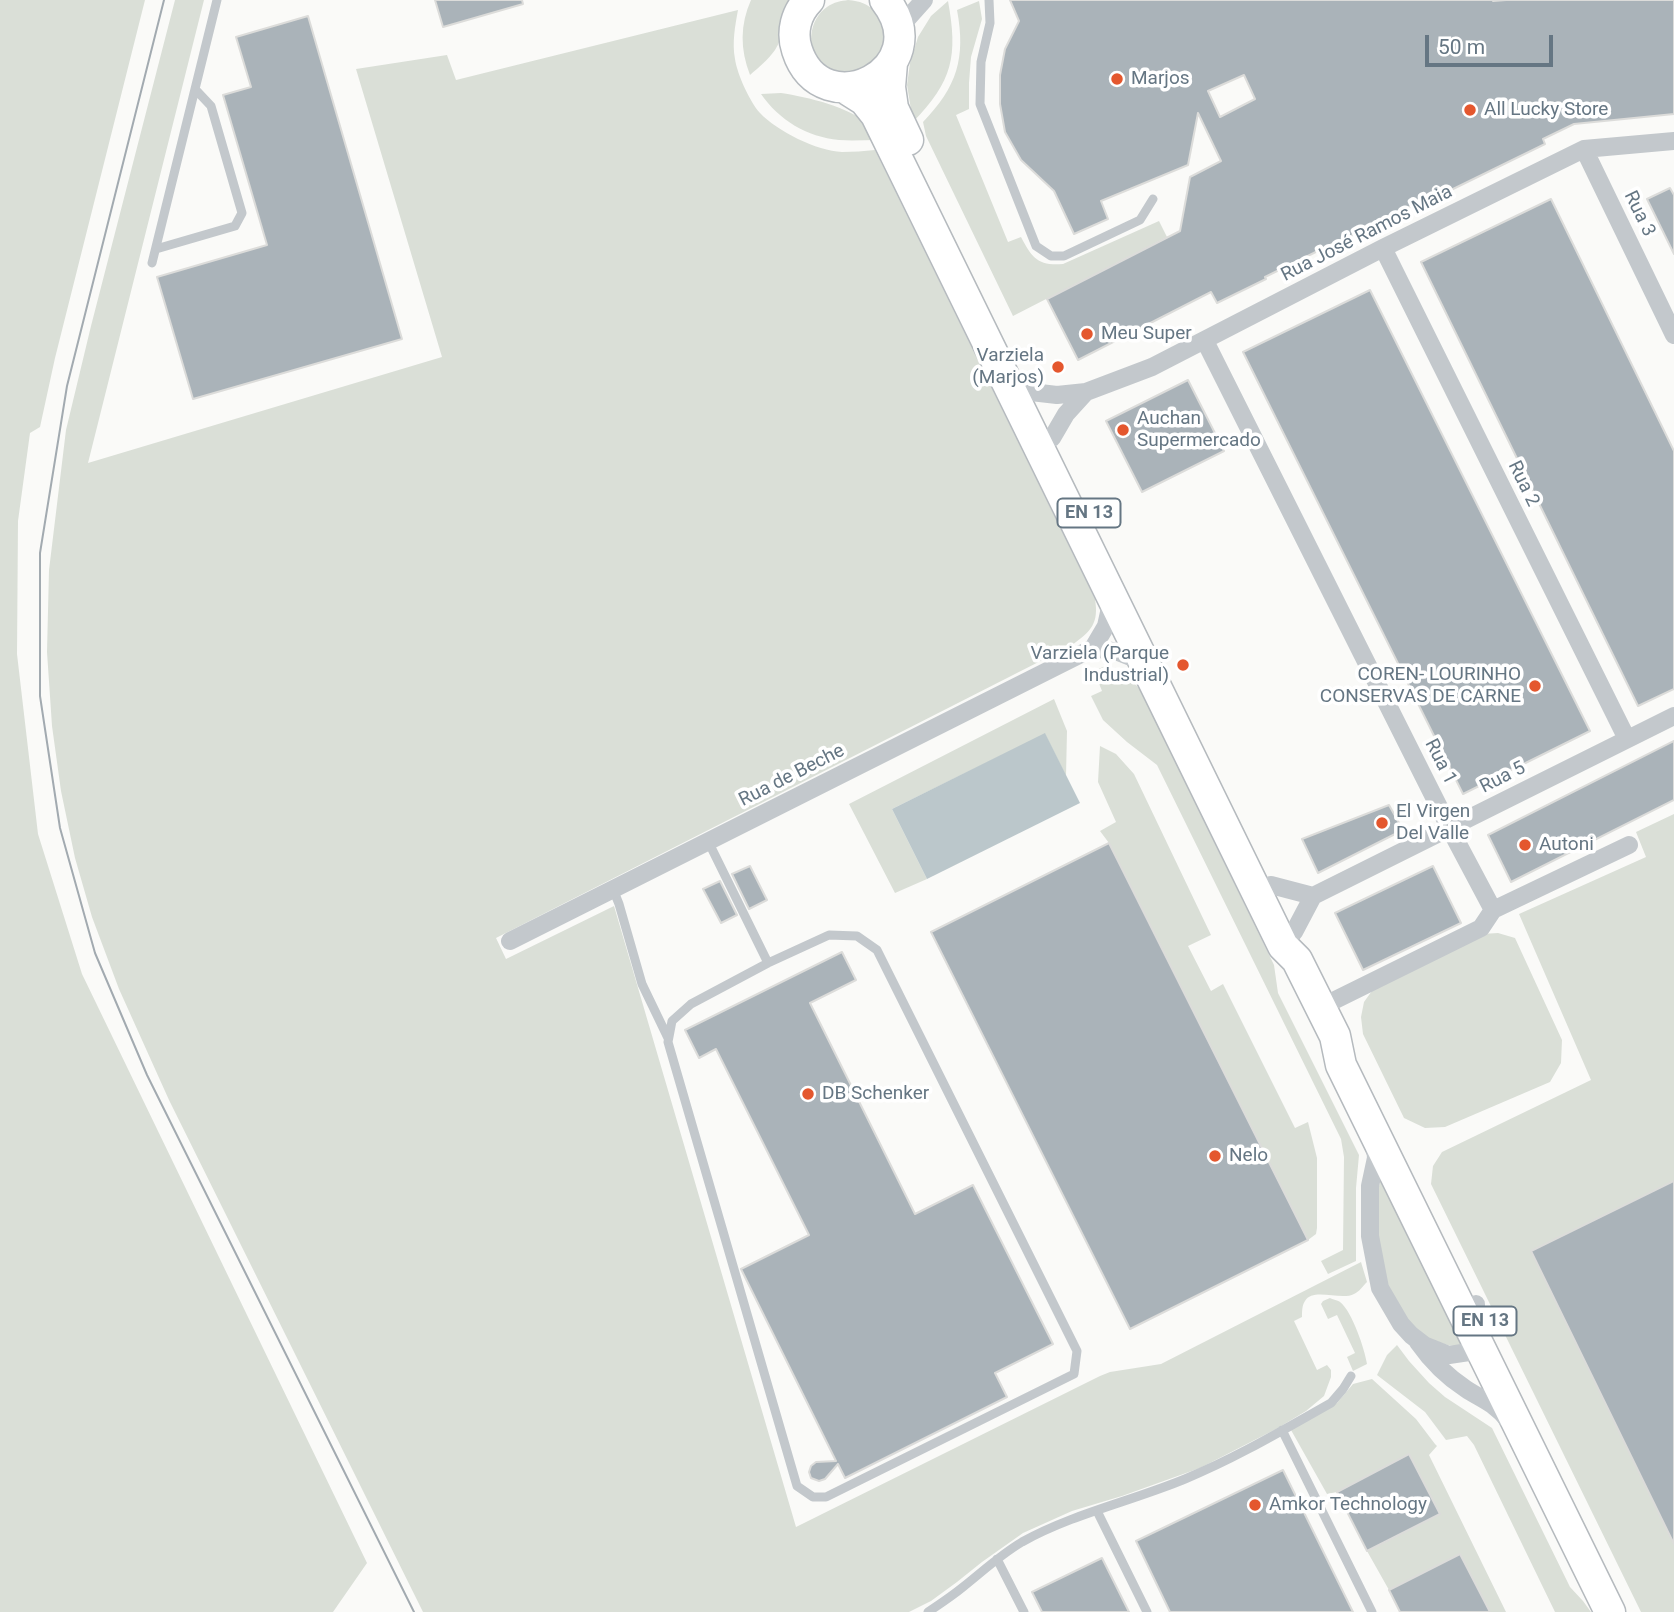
<!DOCTYPE html>
<html>
<head>
<meta charset="utf-8">
<style>
  body { margin:0 }
  #map { position:relative; width:1674px; height:1612px; overflow:hidden; background:#fafaf8; font-family:Roboto,sans-serif }
  canvas { display:block }
  .scale { position:absolute; left:1425px; top:35px; width:128px; height:32px; box-sizing:border-box; border:4px solid #657683; border-top:0; padding-left:9px; font-size:21px; line-height:24px; white-space:nowrap; color:#657683; -webkit-text-stroke:5px #fff; paint-order:stroke }
</style>
</head>
<body>
<div id="map">
<canvas width="1674" height="1612"></canvas>
<div class="scale">50 m</div>
</div>
<script>
const c = document.querySelector('canvas').getContext('2d');
c.lineJoin = 'round';
function fill(path, color) { c.fillStyle = color; c.fill(path, 'evenodd'); }
function strokePath(path, color, width, dash) { c.strokeStyle = color; c.lineWidth = width; c.lineCap = dash ? 'butt' : 'round'; c.setLineDash(dash || []); c.stroke(path); }
function label(font, color, halo, rows, align = 'center') {
  c.font = font + ' Roboto,sans-serif'; c.lineWidth = 7; c.setLineDash([]); c.textBaseline = 'middle'; c.strokeStyle = halo; c.fillStyle = color; for (const [text, x, y, turn = 0] of rows) {
    c.save(); c.translate(x, y); c.rotate((+turn || 0) * Math.PI / 180); c.textAlign = isNaN(turn) ? turn : align; if (halo) c.strokeText(text, 0, 0); c.fillText(text, 0, 0); c.restore();
  }
}
const green = new Path2D(`
  M0,0H145L55,358L40,427L30,433L18,521L17,654L38,834L82,974L367,1563L333,1612H0Z
  M175,0H204L88,463L442,357L356,69L447,55L456,80L738,10C735,26 732,43 735,59C737,74 750,102 760,113C777,131 817,151 842,152C853,152 864,151 875,150L1095,599C1099,624 1091,631 1072,645L496,938L506,959L614,906L796,1527L1100,1376L1110,1372L1161,1364L1361,1262L1367,1282C1363,1286 1359,1292 1354,1294C1341,1301 1313,1287 1305,1301C1302,1305 1302,1312 1302,1317L1294,1321L1317,1370L1327,1365L1331,1370V1377L1324,1396L1306,1411L1278,1428L1200,1468L1122,1496L1072,1511L1023,1533L982,1562L957,1582L931,1601L909,1612H423L169,1100L119,989L92,917L75,858L61,791L52,726L47,652L49,570L66,430L91,326Z
  M751,0H789C788,14 783,38 775,50C768,60 759,67 750,75C740,49 740,25 751,0Z
  M848,0C873,2 876,13 887,33L881,58L847,76C839,73 828,70 822,65C805,49 809,19 827,7C834,2 841,1 848,0Z
  M948,1C958,56 953,81 913,122L907,85L910,63L918,37L931,16Z
  M979,1L982,19L971,57L969,83V109L956,115L1008,242L1021,237C1032,258 1038,266 1063,264L1159,221L1167,237L1013,316L926,136L923,122C957,87 966,58 957,10Z
  M781,93C808,97 849,107 870,125C874,129 876,135 878,140C865,140 852,141 839,140C807,137 779,120 761,94Z
  M1105,666L1127,674L1141,691L1274,965L1278,993L1359,1155L1356,1188V1261L1328,1274L1321,1261L1343,1250L1344,1157L1341,1139L1157,765L1127,742L1103,720L1091,696L1102,691L1094,671Z
  M1054,699L1067,731L1066,776L1045,734L892,809L927,879L895,893L849,804Z
  M1100,746L1116,754L1134,774L1211,935L1188,946L1211,991L1223,984L1295,1128L1308,1122L1317,1158V1228L1316,1234L1308,1240L1109,843L1100,831L1116,822L1098,782Z
  M1674,814V1612H1641L1431,1184L1433,1166L1442,1152L1591,1080L1519,914L1646,857L1636,832Z
  M1498,933L1515,938L1562,1040L1561,1063L1550,1082L1445,1127L1425,1128L1404,1118L1363,1034L1361,1017L1364,1002L1374,988L1482,934Z
  M1383,1170L1468,1334L1462,1345C1451,1347 1446,1345 1436,1341C1431,1339 1425,1338 1421,1335C1397,1320 1378,1266 1377,1239C1376,1216 1376,1192 1383,1170Z
  M1330,1298C1332,1299 1339,1301 1340,1302C1352,1311 1365,1350 1367,1364L1353,1371L1347,1357L1355,1353L1337,1315L1328,1319L1321,1304L1323,1301Z
  M1397,1345L1409,1361L1429,1383L1445,1397L1492,1428L1570,1587L1583,1601L1591,1612H1555L1474,1445L1467,1436L1446,1440L1425,1412L1377,1375L1387,1355Z
  M1372,1379L1416,1419L1435,1444L1437,1446L1429,1455L1506,1612H1490L1460,1554L1389,1590L1367,1551L1409,1455L1337,1492L1327,1494L1291,1430L1337,1403L1353,1384Z`);
const water = new Path2D(`
  M1045,733L1080,803L927,879L892,809Z`);
const building = new Path2D(`
  M435,0H522L523,4L443,27Z
  M1010,0H1493V1L1506,0H1674V114L1574,124L1543,139L1545,144L1451,190L1450,187L1333,245L1332,244L1265,277L1266,279L1217,303L1211,292L1078,360L1047,299L1180,231L1190,177L1221,161L1198,113L1188,165L1101,201L1108,219L1074,234L1054,191L1021,160L1005,132L1000,104V75L1005,49L1019,21ZM1244,75L1255,99L1220,117L1208,91Z
  M308,16L402,339L193,399L157,277L267,245L223,95L251,87L236,37Z
  M1670,188L1674,195V254L1647,199Z
  M1551,199L1674,451V689L1638,706L1421,262Z
  M1370,290L1590,731L1463,794L1243,352Z
  M1188,380L1224,451L1142,492L1106,421Z
  M1674,741V800L1511,882L1488,835Z
  M1389,805L1403,830L1318,873L1302,839Z
  M1109,843L1308,1240L1130,1329L931,932Z
  M750,866L767,900L749,909L732,874Z
  M1433,866L1461,923L1363,970L1335,913Z
  M720,881L737,915L721,923L703,889Z
  M842,952L856,980L810,1003L915,1214L973,1185L1053,1344L995,1373L1007,1397L845,1478L838,1464L825,1479L819,1481L811,1478L809,1472L811,1466L816,1462L836,1461L741,1269L809,1235L716,1049L699,1058L685,1030Z
  M1674,1181V1544L1531,1251Z
  M1409,1454L1440,1514L1367,1551L1337,1492Z
  M1283,1470L1353,1612H1170L1136,1541Z
  M1460,1554L1490,1612H1400L1389,1590Z
  M1102,1558L1129,1612H1042L1032,1592Z`);
const lane = new Path2D(`
  M989,0L990,23L981,62L980,104L1036,246L1051,256H1064L1140,220L1153,199
  M156,249L235,226L242,213L211,106L195,89
  M152,263L217,0
  M708,841L768,963L829,935L857,936L877,950L1077,1351L1074,1374L826,1497H813L797,1486L668,1042L672,1021L691,1004L768,963
  M613,889L619,904L642,984L668,1038
  M1282,1430L1372,1612
  M1097,1511L1147,1612
  M997,1559L1024,1612
  M928,1612C940,1604 952,1596 963,1587C982,1572 1000,1555 1022,1542C1072,1514 1132,1501 1185,1479C1236,1458 1283,1430 1331,1403L1343,1389L1351,1376`);
const street = new Path2D(`
  M899,28L924,0
  M1584,149L1674,335
  M1383,248L1627,739
  M1205,341L1450,829L1493,910L1481,928L1321,1007
  M1031,392L1057,395L1086,392L1152,367L1383,248L1584,149L1674,141
  M1052,438L1066,414L1086,392
  M1093,648L1118,652L1143,662
  M1271,885L1313,896
  M1493,910L1629,845
  M1294,932L1313,896L1674,716
  M510,941L1093,648L1106,626L1112,599
  M1375,1145L1376,1158L1370,1186V1236L1380,1288L1401,1324L1411,1335L1424,1345L1449,1355L1469,1352L1476,1340V1304
  M1418,1342C1432,1362 1446,1376 1466,1389C1481,1399 1496,1404 1507,1419`);
const primary = new Path2D(`
  M809,0C796,13 791,32 797,50C822,128 940,70 885,0
  M892,63L890,87L893,108L908,140
  M845,88L864,100L876,115L1283,946L1297,960L1335,1036L1341,1065L1610,1612`);
const tram = new Path2D(`
  M164,0L67,386L40,553V696L60,828L95,953L147,1075L414,1612`);
const markers = [
  [1117,79,7,"#e4572e"],
  [1470,110,7,"#e4572e"],
  [1087,334,7,"#e4572e"],
  [1058,367,7,"#e4572e"],
  [1123,430,7,"#e4572e"],
  [1183,665,7,"#e4572e"],
  [1535,686,7,"#e4572e"],
  [1382,823,7,"#e4572e"],
  [1525,845,7,"#e4572e"],
  [808,1094,7,"#e4572e"],
  [1215,1156,7,"#e4572e"],
  [1255,1505,7,"#e4572e"]
];
const shields = [
  [1089,513,63],
  [1485,1321,63]
];
const shieldNames = [
  ["EN 13",1089,513],
  ["EN 13",1485,1321]
];
const poiNames = [
  ["Marjos",1131,79],
  ["All Lucky Store",1484,110],
  ["Meu Super",1101,334],
  ["Varziela",1044,356,"right"],
  ["(Marjos)",1044,378,"right"],
  ["Auchan",1137,419],
  ["Supermercado",1137,441],
  ["Varziela (Parque",1169,654,"right"],
  ["Industrial)",1169,676,"right"],
  ["COREN- LOURINHO",1521,675,"right"],
  ["CONSERVAS DE CARNE",1521,697,"right"],
  ["El Virgen",1396,812],
  ["Del Valle",1396,834],
  ["Autoni",1539,845],
  ["DB Schenker",822,1094],
  ["Nelo",1229,1156],
  ["Amkor Technology",1269,1505]
];
const streetNames = [
  ["Rua 3",1639,214,64],
  ["Rua José Ramos Maia",1367,234,-27],
  ["Rua 2",1523,484,64],
  ["Rua 1",1440,762,63],
  ["Rua de Beche",792,776,-27],
  ["Rua 5",1503,778,-27]
];
fill(green, '#dadfd7');
fill(water, '#bbc7cb');
fill(building, '#aab3b9');
strokePath(building, '#dcdcda', 2);
strokePath(primary, '#b5babe', 33);
strokePath(lane, '#c3c8cc', 9);
strokePath(street, '#c3c8cc', 18);
strokePath(primary, '#fff', 30);
strokePath(tram, '#a2aab0', 2);
for (const [x, y, r, color] of markers) { const dot = new Path2D(); dot.arc(x, y, r, 0, 2 * Math.PI); c.fillStyle = color; c.fill(dot); strokePath(dot, '#fff', 2.5); }
for (const [x, y, w] of shields) { const box = new Path2D(); box.roundRect(x - w / 2, y - 14.5, w, 29, 5); c.fillStyle = '#fff'; c.fill(box); strokePath(box, '#657683', 2); }
label('bold 18px', '#657683', null, shieldNames);
label('19px', '#657683', '#fff', poiNames, 'left');
label('19px', '#657683', '#fff', streetNames);
</script>
</body>
</html>
